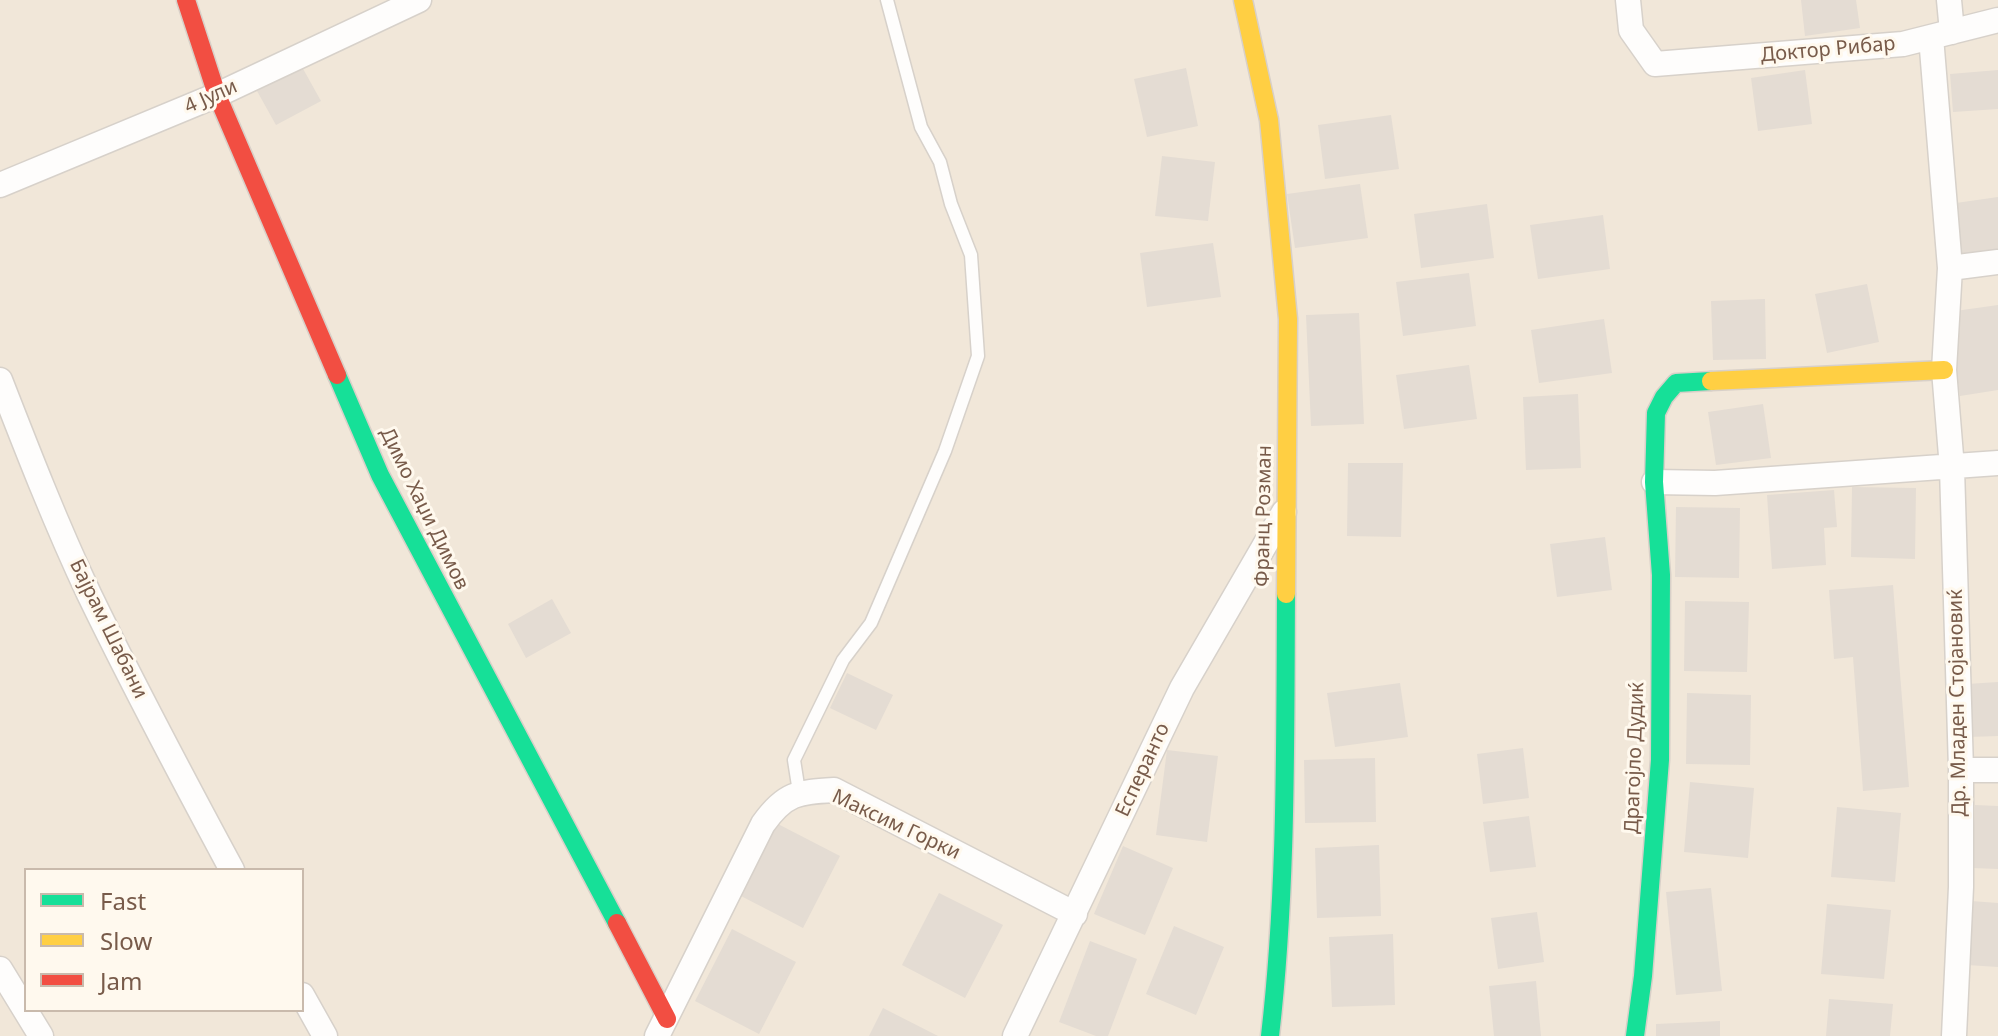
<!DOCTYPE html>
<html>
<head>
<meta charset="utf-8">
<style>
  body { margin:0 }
  #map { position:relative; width:1998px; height:1036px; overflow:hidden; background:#f8f4ec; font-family:"Noto Sans",sans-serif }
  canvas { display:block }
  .legend { position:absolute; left:24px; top:868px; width:280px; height:144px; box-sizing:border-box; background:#fff9ee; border:2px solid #c9baac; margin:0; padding:10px 14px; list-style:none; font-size:24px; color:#785b4a }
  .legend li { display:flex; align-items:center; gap:16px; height:40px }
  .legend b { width:40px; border:2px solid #c9baac }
</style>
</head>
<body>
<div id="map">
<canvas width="1998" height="1036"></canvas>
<ul class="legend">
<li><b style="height:10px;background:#16e098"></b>Fast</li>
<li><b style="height:10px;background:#ffcf43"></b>Slow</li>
<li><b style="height:10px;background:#f24e42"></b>Jam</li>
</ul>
</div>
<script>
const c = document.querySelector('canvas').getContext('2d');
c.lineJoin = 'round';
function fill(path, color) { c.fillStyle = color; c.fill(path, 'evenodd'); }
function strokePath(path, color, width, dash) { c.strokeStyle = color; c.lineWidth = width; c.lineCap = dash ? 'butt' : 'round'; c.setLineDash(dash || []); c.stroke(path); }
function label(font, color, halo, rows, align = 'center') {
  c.font = font + ' "Noto Sans",sans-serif'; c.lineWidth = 6; c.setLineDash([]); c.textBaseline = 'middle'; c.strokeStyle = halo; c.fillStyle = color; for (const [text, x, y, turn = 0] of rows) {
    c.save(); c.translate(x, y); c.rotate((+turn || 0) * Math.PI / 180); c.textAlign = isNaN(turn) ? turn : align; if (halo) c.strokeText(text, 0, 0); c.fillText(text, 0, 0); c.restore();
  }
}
const residential = new Path2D(`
  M0,0H1998V1036H0ZM26,870H302V1010H26Z`);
const building = new Path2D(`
  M1801,0H1856L1860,28L1805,36Z
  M302,67L321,101L276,125L257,91Z
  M1186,68L1198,126L1147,137L1134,79Z
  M1805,70L1812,124L1758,131L1751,78Z
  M1998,70V109L1953,112L1950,74Z
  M1391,115L1399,169L1325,179L1318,125Z
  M1162,156L1215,162L1208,221L1155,216Z
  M1360,184L1368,238L1295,248L1287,194Z
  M1998,197V251L1956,257L1949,204Z
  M1487,204L1494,258L1421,268L1414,214Z
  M1603,215L1610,269L1538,279L1530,225Z
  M1213,243L1221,297L1147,307L1140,253Z
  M1469,273L1476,326L1403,336L1396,282Z
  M1867,284L1879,342L1827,353L1815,294Z
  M1765,299L1766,359L1713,360L1711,301Z
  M1998,305V390L1960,396L1948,312Z
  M1359,313L1364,424L1311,426L1306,315Z
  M1604,319L1612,373L1539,383L1531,330Z
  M1469,365L1477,419L1404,429L1396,375Z
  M1578,394L1581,468L1526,470L1523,397Z
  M1763,404L1771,458L1716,465L1708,412Z
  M1348,463H1403L1401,537L1347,536Z
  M1852,487L1916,488L1915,559L1851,557Z
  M1834,490L1837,527L1824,528L1826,565L1772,569L1767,495Z
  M1676,507L1740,508L1739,578L1675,577Z
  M1605,537L1612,590L1557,597L1550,544Z
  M1893,585L1909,787L1863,791L1853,657L1834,659L1829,590Z
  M552,599L571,633L526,658L508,624Z
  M1685,601L1749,602L1747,672L1684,671Z
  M847,673L893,695L876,730L830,708Z
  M1998,682V736L1969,737L1967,684Z
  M1400,683L1408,737L1335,747L1327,693Z
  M1687,693L1751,695L1750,765L1686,764Z
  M1523,748L1529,798L1483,804L1477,754Z
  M1167,750L1218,756L1207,842L1156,835Z
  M1375,758L1376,822L1305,823L1304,760Z
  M1690,782L1754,788L1748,858L1684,852Z
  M1975,805L1998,806V869L1972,868Z
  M1837,807L1901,813L1895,882L1831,877Z
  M1529,816L1536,867L1490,872L1483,822Z
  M776,823L840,856L803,928L739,895Z
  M1379,845L1381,916L1317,918L1315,848Z
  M1123,846L1173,868L1145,935L1094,914Z
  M1711,888L1722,991L1676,995L1666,892Z
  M939,893L1003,925L965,998L902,965Z
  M1971,901L1998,903V967L1967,965Z
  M1827,904L1891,910L1884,979L1821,974Z
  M1537,912L1544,962L1498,969L1491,918Z
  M1174,926L1224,947L1196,1015L1146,994Z
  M732,929L796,962L759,1034L695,1001Z
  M1393,934L1395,1005L1332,1007L1329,937Z
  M1090,941L1137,959L1108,1036H1096L1059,1022Z
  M1536,981L1541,1036H1494L1489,986Z
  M1829,999L1893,1004L1890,1036H1826Z
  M883,1008L938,1036H869Z
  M1720,1021V1036H1656V1024Z`);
const lane = new Path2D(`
  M799,792L794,760L843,660L871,623L945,451L978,356L971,255L951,204L940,162L921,127L887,0`);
const street = new Path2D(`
  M1628,0L1631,30L1655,64L1903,44L1998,20
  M1949,0L1952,32
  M1931,37L1950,268
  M0,185L217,95L419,0
  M0,380C28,452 56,524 89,594C134,687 183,779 232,870
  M1654,482L1715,483L1998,463
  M1961,770H1998
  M0,969L41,1036
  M302,995L325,1036
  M657,1036L763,824C785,793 798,792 834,790L1075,914
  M1015,1036L1182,688L1284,512
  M1954,1036L1961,887V770L1952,468L1944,370L1950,268L1998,262`);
const fast = new Path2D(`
  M337,375L380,475L617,923
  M1270,1036C1287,890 1285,741 1286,594
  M1635,1036L1643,976L1660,760L1661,575L1654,482L1656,413L1664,397L1676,383L1711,381`);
const slow = new Path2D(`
  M1243,0L1269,120L1288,319L1286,594
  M1711,381L1944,370`);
const jam = new Path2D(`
  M186,0L217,95L337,375
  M617,923L667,1019`);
const streetNames = [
  ["Доктор Рибар",1828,50,-5],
  ["4 Јули",211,97,-24],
  ["Димо Хаџи Димов",424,509,64],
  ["Франц Розман",1264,516,-89],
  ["Бајрам Шабани",108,629,64],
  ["Др. Младен Стојановиќ",1958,703,-91],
  ["Драгојло Дудиќ",1635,758,-88],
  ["Есперанто",1143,770,-65],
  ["Максим Горки",896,825,25]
];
fill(residential, '#f1e7d9');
fill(building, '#e4dcd3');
strokePath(lane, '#d7d1ca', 15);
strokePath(street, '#d7d1ca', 27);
strokePath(fast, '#d8d0c8', 21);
strokePath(slow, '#d8d0c8', 21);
strokePath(jam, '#d8d0c8', 21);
strokePath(lane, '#fefdfc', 12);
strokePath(street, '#fefdfc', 24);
strokePath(fast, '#16e098', 18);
strokePath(slow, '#ffcf43', 18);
strokePath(jam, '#f24e42', 18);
label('20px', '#785b4a', '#fff9ee', streetNames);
</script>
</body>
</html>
